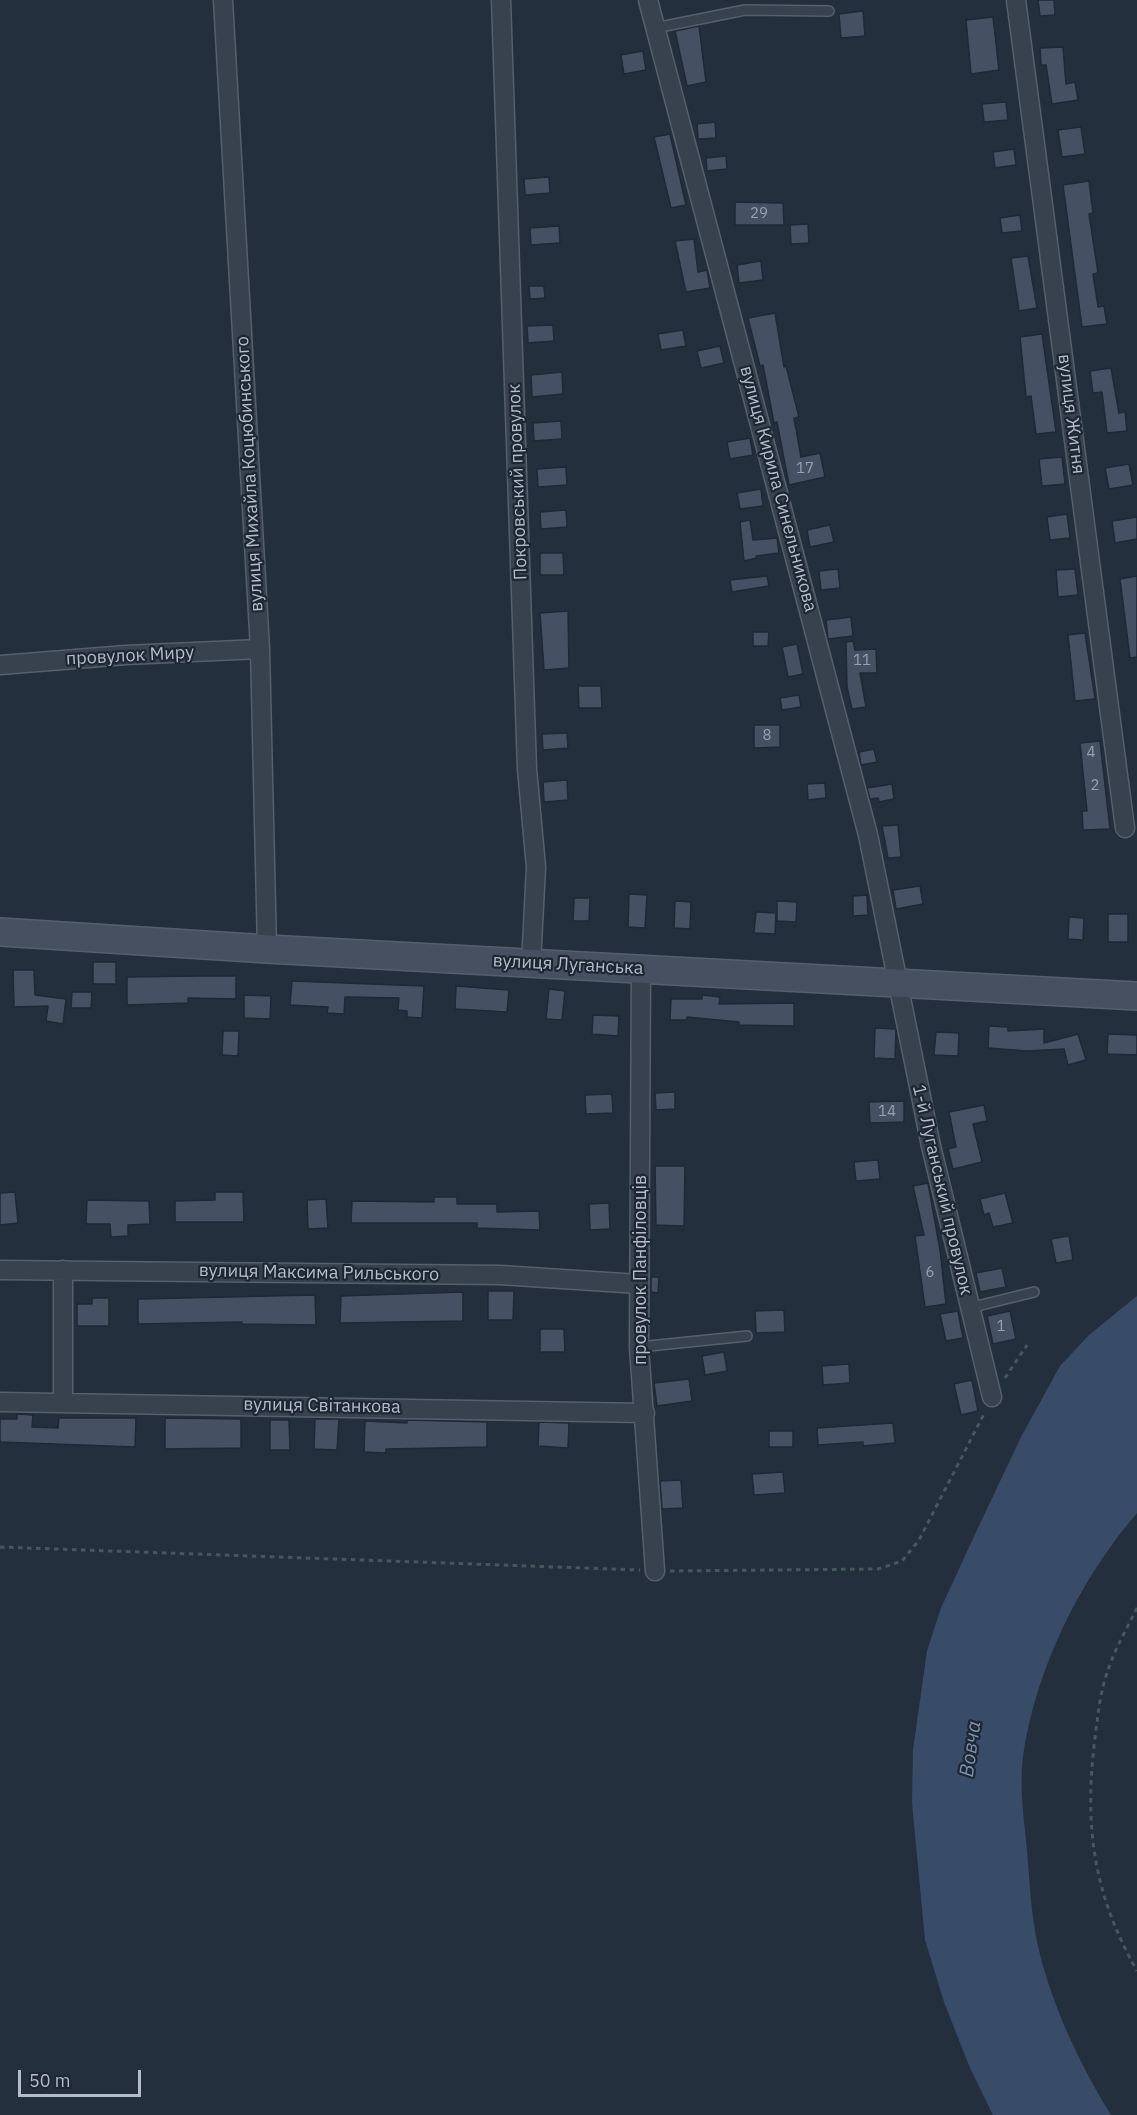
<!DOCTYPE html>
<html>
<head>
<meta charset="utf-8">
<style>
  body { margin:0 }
  #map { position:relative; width:1137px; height:2115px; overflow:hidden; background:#242f3e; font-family:"IBM Plex Sans",sans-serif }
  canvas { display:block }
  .scale { position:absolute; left:18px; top:2070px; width:123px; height:27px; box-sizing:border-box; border:3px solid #b4bcc9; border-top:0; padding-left:8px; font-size:18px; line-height:21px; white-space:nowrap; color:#b4bcc9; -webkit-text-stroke:4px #1d2633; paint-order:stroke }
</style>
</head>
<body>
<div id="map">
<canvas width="1137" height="2115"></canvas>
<div class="scale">50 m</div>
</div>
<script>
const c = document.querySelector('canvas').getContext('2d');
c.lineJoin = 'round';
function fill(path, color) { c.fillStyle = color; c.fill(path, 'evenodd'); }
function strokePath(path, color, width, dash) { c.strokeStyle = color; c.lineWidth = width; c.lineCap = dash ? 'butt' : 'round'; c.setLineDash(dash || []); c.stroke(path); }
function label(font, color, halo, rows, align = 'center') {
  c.font = font + ' "IBM Plex Sans",sans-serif'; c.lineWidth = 4.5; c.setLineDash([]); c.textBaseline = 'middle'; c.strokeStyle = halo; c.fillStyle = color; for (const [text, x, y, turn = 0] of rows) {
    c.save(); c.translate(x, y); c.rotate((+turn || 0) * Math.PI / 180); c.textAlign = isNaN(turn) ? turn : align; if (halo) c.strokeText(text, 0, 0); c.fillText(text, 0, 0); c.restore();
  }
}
const water = new Path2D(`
  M1137,1296V1513C1080,1579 1036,1668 1023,1756C1019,1787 1024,1819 1027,1851C1029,1873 1030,1896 1033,1918C1042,1986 1076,2058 1111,2115H993L970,2068L944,2002L925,1940L912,1803L913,1750L927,1651L941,1608L977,1530L1021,1437L1060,1366L1089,1335Z`);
const building = new Path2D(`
  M1038,0H1054L1055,15L1040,16Z
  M863,11L865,36L841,38L839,14Z
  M993,17L999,70L971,74L966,20Z
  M699,26L706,82L687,86L675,31Z
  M1063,47L1066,84L1075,82L1078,100L1052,104L1046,65H1041L1040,48Z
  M643,51L646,70L624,74L621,55Z
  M1006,102L1008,120L984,122L982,104Z
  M715,122L716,138L698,139L697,124Z
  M1081,127L1085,154L1062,157L1058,130Z
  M670,134L686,205L671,208L654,137Z
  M1014,149L1016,165L995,168L993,152Z
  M726,156L727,169L707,171L706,158Z
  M549,177L550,193L525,195L524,179Z
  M1089,181L1093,213L1089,214L1098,273L1093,274L1098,307L1104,306L1107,324L1082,327L1063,185Z
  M735,202L783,203L784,225H735Z
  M1020,215L1022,231L1002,233L1000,218Z
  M808,224L809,243L791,244L790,225Z
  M559,226L560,243L531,245L530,228Z
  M694,239L698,272L707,270L710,288L686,292L675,241Z
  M1028,256L1037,308L1019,311L1011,258Z
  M761,261L763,280L739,283L737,265Z
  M529,286H544L545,298L530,299Z
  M775,313L784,367L786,366L799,417L794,418L801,457L820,453L825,477L789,485L777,422L774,423L763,365L760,366L748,318Z
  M553,325L554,341L528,343L527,326Z
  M683,330L686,346L661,350L658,334Z
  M1042,334L1056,432L1036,434L1031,396L1026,397L1020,337Z
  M720,346L724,363L701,368L697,351Z
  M1111,368L1119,413L1125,412L1127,431L1107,433L1102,392L1093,393L1090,371Z
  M562,372L563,394L532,397L531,375Z
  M561,421L562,439L534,441L533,423Z
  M750,438L753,455L730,459L727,442Z
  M1062,457L1065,484L1042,486L1039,459Z
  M1129,464L1133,485L1109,489L1105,468Z
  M566,467L567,485L538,487L537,469Z
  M761,489L763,506L740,509L737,493Z
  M566,510L567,527L541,529L540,512Z
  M1067,514L1070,538L1050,540L1047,517Z
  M1137,517V539L1115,543L1112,521Z
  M750,520L753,540L777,538L779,553L756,556L757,558L744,561L740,522Z
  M830,525L834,542L810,547L807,530Z
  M540,553H563L564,575H540Z
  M838,569L840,588L821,590L819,571Z
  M1075,569L1078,595L1058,597L1056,570Z
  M767,576L769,586L732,592L730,580Z
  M1137,576V657L1130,658L1120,579Z
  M568,611L569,668L544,670L540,613Z
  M851,617L853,636L828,639L826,620Z
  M753,632H769L768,646H753Z
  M1085,633L1095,699L1075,701L1068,635Z
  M853,641L855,650L876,649L877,673H860L866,707L852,709L847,687L846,642Z
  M797,644L803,674L788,677L782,647Z
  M578,686H601L602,708H579Z
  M799,695L801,707L782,710L780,698Z
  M754,725H780V747L754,748Z
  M567,733L568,748L543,750L542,734Z
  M1100,741L1110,829L1083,830L1082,811H1087L1080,743Z
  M874,749L877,762L861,765L859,752Z
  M567,780L568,800L544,802L543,782Z
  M825,783L826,798L808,800L807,784Z
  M892,784L894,799L879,802L878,798L870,799L867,788Z
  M898,825L901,857L888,858L882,826Z
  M920,886L923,904L896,909L893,890Z
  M629,894L647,895L645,928L628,927Z
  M867,895L868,915L853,916V896Z
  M574,898H590L589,921H573Z
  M675,901L691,902L690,929L674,928Z
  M777,901L797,902L796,922L777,921Z
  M756,912L776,913L775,934L754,933Z
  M1108,914H1128V942H1108Z
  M1069,917L1084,918L1083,940L1068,939Z
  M93,962H116V984H93Z
  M13,970H34L35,995L66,999L63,1024L46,1021L48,1006L14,1007Z
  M200,976H236V999L188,998V1003L127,1005V977Z
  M292,981L424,986L422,1018L407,1017V1011L398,1010L399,998L345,997L344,1014L327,1013L328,1007L290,1005Z
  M456,986L509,990L507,1012L455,1009Z
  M549,989L565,991L562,1020L546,1019Z
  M72,992H92L91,1008H71Z
  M244,995L271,996L270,1019L244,1018Z
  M702,995L720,997L719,1004L794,1003V1026L739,1025V1022L687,1017V1020H670L671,999H702Z
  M593,1015L619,1016L618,1036L592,1034Z
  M989,1026L1008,1027V1031L1044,1029V1043L1078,1034L1086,1060L1068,1065L1064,1049L1027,1051L988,1048Z
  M875,1028L896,1029L895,1059L874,1058Z
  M223,1031H239L238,1056L222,1055Z
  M936,1032L959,1033L958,1056L934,1055Z
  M1108,1034L1137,1035V1055L1107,1054Z
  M675,1092V1109L656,1110L655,1093Z
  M612,1094L613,1113L586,1114L585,1095Z
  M904,1101V1122L870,1123L869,1102Z
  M984,1105L987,1121L973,1124L982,1162L953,1169L948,1149L956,1147L949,1112Z
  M878,1160L880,1179L856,1181L854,1162Z
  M655,1166H685L684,1226L656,1225Z
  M928,1183L940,1250L946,1304L925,1307L915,1236L924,1235L913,1186Z
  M15,1192L18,1223L0,1225V1193Z
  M215,1192H243L244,1222H175V1201L215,1200Z
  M1005,1193L1013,1223L993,1227L989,1213L984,1215L980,1199Z
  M434,1197H457V1204H497V1212L539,1211L540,1230L477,1228V1223H351L352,1201L434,1202Z
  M326,1199L328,1228L308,1229L307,1200Z
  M87,1200L149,1201L150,1224L128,1225V1236L111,1237L110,1224H86Z
  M609,1203L610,1229L590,1230L589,1204Z
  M1069,1236L1073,1260L1056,1263L1051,1239Z
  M1002,1268L1006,1287L980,1292L976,1273Z
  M651,1277H659L658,1293L651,1292Z
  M488,1291H514L513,1320H488Z
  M463,1292V1321L340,1323L341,1296Z
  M315,1295L316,1325L242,1324V1322L138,1324V1299Z
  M92,1298H109V1326H77V1304H92Z
  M784,1310L785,1332L756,1333L755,1311Z
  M958,1311L963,1338L946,1341L940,1314Z
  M1010,1311L1016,1339L993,1344L987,1316Z
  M540,1329H564L565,1352H540Z
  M724,1352L727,1371L705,1375L702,1356Z
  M849,1364L850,1383L823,1385L822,1366Z
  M689,1379L692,1401L657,1406L654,1383Z
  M972,1380L978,1411L961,1415L954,1384Z
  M17,1414L33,1415L32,1427L58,1428L59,1418H136L135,1447L0,1442V1419H17Z
  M165,1418L241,1419V1448L165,1449Z
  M315,1419H339L337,1450L314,1449Z
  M270,1420H289L290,1450H270Z
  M407,1420L487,1422V1447L386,1449V1453L364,1452L365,1421L407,1423Z
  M539,1422L569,1423L568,1448L538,1446Z
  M893,1423L895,1443L863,1446V1442L818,1445L817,1428Z
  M769,1431H793V1447H769Z
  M783,1472L785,1493L754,1495L752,1474Z
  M681,1480L683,1508L662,1509L660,1481Z`);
const path = new Path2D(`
  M1005,1378L1027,1345
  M0,1547L640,1570
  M670,1571L878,1569L902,1561L919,1540L985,1412
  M1137,1608C1127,1628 1115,1649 1108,1670C1100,1692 1098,1715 1095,1738C1084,1826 1093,1893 1137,1971`);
const lane = new Path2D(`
  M655,28L745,10L829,11
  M969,1308L1034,1292
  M639,1347L747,1336`);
const street = new Path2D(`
  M223,0L260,649L267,949
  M501,0L527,769L536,867L531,964
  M648,0L868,835L931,1146L992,1397
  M1016,0L1125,828
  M0,665L126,655L260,649
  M641,969L639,1347L655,1571
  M0,1270L500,1275L639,1284
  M63,1270V1401
  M0,1402L645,1413`);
const secondary = new Path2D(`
  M0,932L267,949L1137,996`);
const numberNames = [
  ["29",759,214],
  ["17",805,469],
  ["11",862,661],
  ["8",767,736],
  ["4",1091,753],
  ["2",1095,786],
  ["14",887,1112],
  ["6",930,1273],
  ["1",1001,1327]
];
const streetNames = [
  ["вулиця Житня",1071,414,83],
  ["вулиця Михайла Коцюбинського",250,474,-93],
  ["Покровський провулок",518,482,-92],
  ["вулиця Кирила Синельникова",778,489,75],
  ["провулок Миру",130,656,-3],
  ["вулиця Луганська",568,965,3],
  ["1-й Луганський провулок",942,1190,77],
  ["провулок Панфіловців",641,1270,-90],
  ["вулиця Максима Рильського",319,1273,1],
  ["вулиця Світанкова",322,1406,1]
];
const waterNames = [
  ["Вовча",971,1749,-82]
];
fill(water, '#394c67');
fill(building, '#455162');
strokePath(building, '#1f2835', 1.5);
strokePath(lane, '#565f6c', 12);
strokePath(street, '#565f6c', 21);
strokePath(secondary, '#565f6c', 30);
strokePath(path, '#44595c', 3, [4.5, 4.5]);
strokePath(lane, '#38414e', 9);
strokePath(street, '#38414e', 18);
strokePath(secondary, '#465061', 27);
label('15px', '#98a1af', null, numberNames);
label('18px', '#b4bcc9', '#1d2633', streetNames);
label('italic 20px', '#7c92b1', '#1d2633', waterNames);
</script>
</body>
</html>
